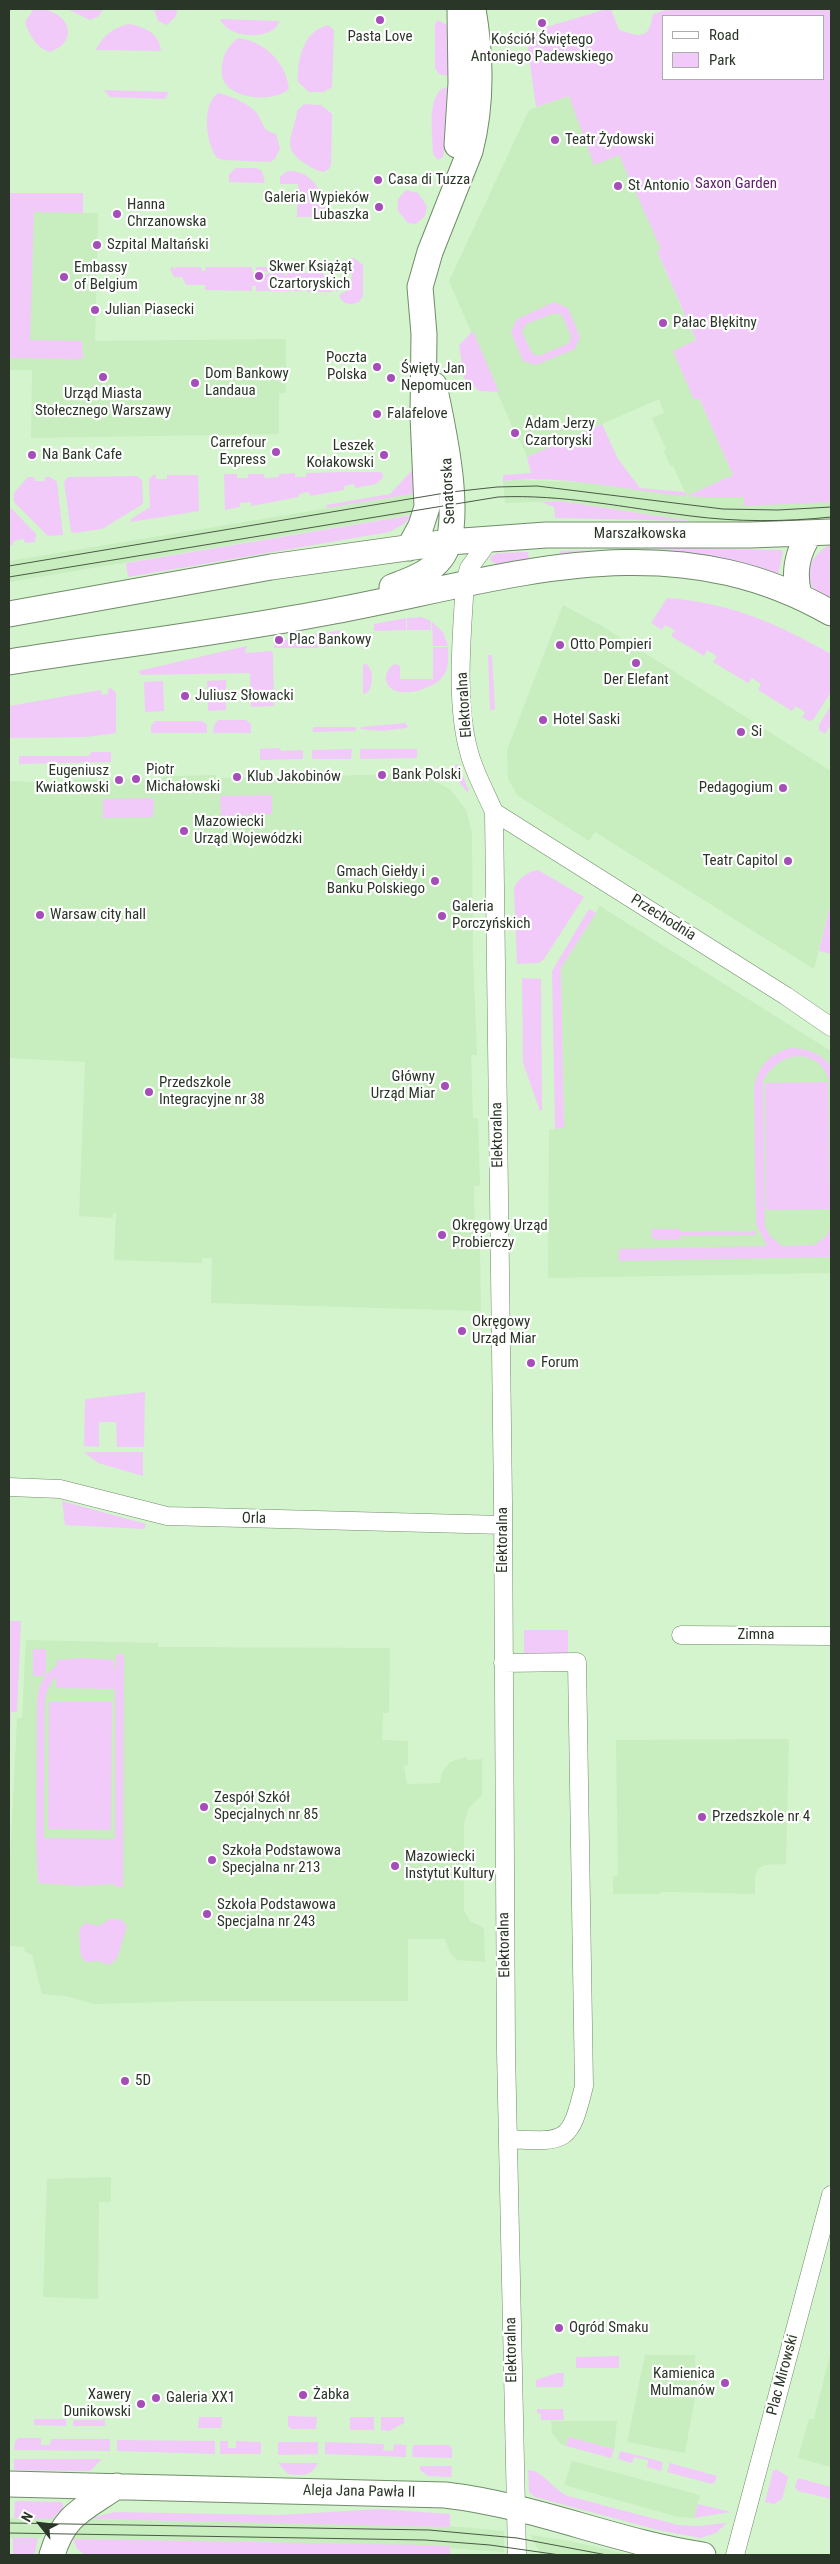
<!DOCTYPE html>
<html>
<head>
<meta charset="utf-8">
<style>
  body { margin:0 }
  #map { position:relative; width:840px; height:2564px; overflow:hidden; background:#d4f4cd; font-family:"Roboto Condensed",sans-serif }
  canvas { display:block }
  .frame { position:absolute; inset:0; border:10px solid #2a3627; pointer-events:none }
  .legend { position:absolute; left:662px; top:15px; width:162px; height:65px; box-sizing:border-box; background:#fff; border:1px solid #aaafa9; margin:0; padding:6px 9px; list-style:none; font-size:15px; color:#2a3627 }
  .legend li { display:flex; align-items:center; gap:10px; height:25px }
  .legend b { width:25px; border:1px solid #aaafa9 }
  .north { position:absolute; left:15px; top:2499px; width:50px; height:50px; -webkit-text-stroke:4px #fff; paint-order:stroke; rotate:299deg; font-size:14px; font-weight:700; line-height:20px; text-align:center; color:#2a3627 }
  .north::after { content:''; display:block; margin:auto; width:18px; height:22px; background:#2a3627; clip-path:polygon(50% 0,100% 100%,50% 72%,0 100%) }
</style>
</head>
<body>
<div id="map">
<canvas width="840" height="2564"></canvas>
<div class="frame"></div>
<ul class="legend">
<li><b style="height:6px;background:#fff"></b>Road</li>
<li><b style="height:14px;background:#f1cafa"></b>Park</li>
</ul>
<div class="north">N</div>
</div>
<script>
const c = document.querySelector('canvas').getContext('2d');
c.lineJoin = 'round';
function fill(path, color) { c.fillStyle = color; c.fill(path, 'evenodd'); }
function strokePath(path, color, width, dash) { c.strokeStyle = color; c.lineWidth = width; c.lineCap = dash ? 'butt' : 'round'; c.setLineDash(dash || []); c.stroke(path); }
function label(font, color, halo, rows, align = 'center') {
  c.font = font + ' "Roboto Condensed",sans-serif'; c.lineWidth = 4.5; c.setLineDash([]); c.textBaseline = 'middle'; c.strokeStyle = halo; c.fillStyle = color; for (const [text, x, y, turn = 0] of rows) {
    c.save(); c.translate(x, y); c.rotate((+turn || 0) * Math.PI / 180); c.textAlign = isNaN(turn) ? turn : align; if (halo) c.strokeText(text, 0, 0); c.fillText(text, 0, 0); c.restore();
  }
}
const built = new Path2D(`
  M630,75L661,250L657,252L696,341L673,351L695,400L699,398L733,475L688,496L831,494V522L752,525L690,521L560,501L505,503L503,481L516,480L581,482L687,496L673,466L670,465L664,452L666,449L652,418L664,413L659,399L527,457L520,440H518L449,281L529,110Z
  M9,193H83V213H98L95,341L286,339V393H279V434L31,438L32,370H9Z
  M419,493L415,514L9,582V561Z
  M563,605L602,626L831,771V902L814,969L595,832L589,841L517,795L508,779L507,750Z
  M411,774L427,777L450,789L466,810L472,832L473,955L477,1055H471L473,1118L478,1119L480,1185L474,1186L475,1246L480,1247L481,1311L211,1303L212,1258H202V1263L114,1260L116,1213H113V1218L79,1216L85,1062L9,1058V781L60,783L61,780L149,779L171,776L216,775V778H223Z
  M600,906L831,1051V1273L548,1278L549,1130L564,1128L561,968Z
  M26,1640L158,1643V1647H165L390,1648L389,1713H383L382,1740L408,1741V1765L404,1766L407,1784L440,1783L442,1772L450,1762L466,1757L467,1760L482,1759V1795L469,1808L464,1823V1910L470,1921L484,1928L485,1962L457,1960L450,1953L445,1939H408V2001H194L94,2004L65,1996L42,1994L32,1955L25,1952L24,1947L9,1946V1879L17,1718H22Z
  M789,1739L786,1864L764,1865L758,1869L755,1877V1894L670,1892H661L660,1894H613V1877L618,1875L616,1740Z
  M111,2177V2202H99L98,2299L43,2297L47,2179Z
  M831,2351V2467L798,2458L809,2419H814Z
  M645,2355H695L696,2391L685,2453L627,2442Z
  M551,2421H617L614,2449L568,2437L566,2446L561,2444L552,2433Z
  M572,2461L700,2495L694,2518L678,2517L564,2485Z
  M9,2518L55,2519L40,2538H9Z
  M87,2519L463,2527L504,2531V2552L404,2545L71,2539V2536Z
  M530,2535L570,2541L630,2555H541Z`);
const green = new Path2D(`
  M40,9C70,12 80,41 50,52C37,49 29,34 25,22L33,10Z
  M67,9H103L99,16L90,20Z
  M154,9H177L176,16L167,25L158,21Z
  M607,9H611L619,30C629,32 645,42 650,26C652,22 651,19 653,14L669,9H831V502L744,506V497C725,497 705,498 686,496C625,491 565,474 503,481V475L531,473L527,457L602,424L618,459L640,488L685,492L687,496L733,475L699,398L694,400L673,351L696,340L657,251L661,249L619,155L594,165L569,96L536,107L526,36L544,31L543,28ZM664,16H824V79H664Z
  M220,19L280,21C278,24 276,28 273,30C257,40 226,35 220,19Z
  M438,20L447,25L448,30L450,74L448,76L439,74L435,68V24Z
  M130,24C146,28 159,33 161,51L96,50C103,35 114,27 130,24Z
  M328,25L334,30L332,87L324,92H309L298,82C297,60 303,31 328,25Z
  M238,38C264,41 286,62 289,89C275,102 236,100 225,83C220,77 222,67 223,60C225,51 230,44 238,38Z
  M443,88H450L448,132L443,157L438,160L433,154C433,135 426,100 443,88Z
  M104,90L169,92L165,99L110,97Z
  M218,93C231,96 246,102 256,112C264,122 260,130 276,134L280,148L275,159L270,162L224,160L217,158C206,144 201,104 218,93Z
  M304,104L321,105L332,114L331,164L329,169L324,172C317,171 312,168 306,164C279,148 294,136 297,111Z
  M236,168H256L262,171L265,183L229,182V174Z
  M287,171C314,170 324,194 326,217H297L298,184H280V177Z
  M406,190L418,193L427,206L425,216L416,224L408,223L398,211V199Z
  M9,193H83V213L34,212L30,340L82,341L83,359L9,358Z
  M354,258L363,265V296L359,302C350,306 342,304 339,295L348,290L352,276L348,268L339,266L345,260Z
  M173,266L174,270L176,267H201L202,271H205L206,267H252V272L272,274V272L256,271V267L303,268V272H287L283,277L287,275V273H323L326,283L332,281L338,289L337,292L335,288L332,292H307V287H299L302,288V291H256V286H252V291L205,290V285H186L182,277H174L170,269Z
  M554,302L568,308L580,337L575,349L536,365L523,361L511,332L517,319ZM555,313L562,315L571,336L569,343L539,356L532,353L522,332L526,324Z
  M473,331L499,392L479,391L464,378L459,345Z
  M414,468L419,493L327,508L326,505L390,494Z
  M340,472H382L383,478L376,484L355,488L354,484L344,486V490L310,496L309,492L299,494V497L251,506V502L240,503V507L225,510L224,474H237V478H248V474H264L265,478L279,477V474L295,473V477H306V473Z
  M153,475H156V479H167V475H198L199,511L131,522V519L150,507L149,479Z
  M137,476L142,480L143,504L102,529L74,533L71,532L64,482L68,477Z
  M28,477H34L35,481H45V477H50L57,482L63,535L48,536L14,502V493Z
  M560,501L690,521L555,518L554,507L541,502Z
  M9,506L36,534L35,542L25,543L24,539L13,541V545L9,546Z
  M412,515L404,524L389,532L128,577L126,563Z
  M831,545V602C826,598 819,595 815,590C802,574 813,551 831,545Z
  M682,548L782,550L783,552L778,575C703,550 638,549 560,556L559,551Z
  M528,552L529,560L496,564L490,560L491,556L497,553Z
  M667,598C731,603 776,623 831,654V692L813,720L809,721L802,717L805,712L796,706L792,711L758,690L761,684L752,678L748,683L713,662L717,656L707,650L704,656L671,636L675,630L665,625L662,630L651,623Z
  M421,617L431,621V630H407V618Z
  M406,618V630L374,631V624Z
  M432,622L443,632L448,646H433Z
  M343,630L341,646L319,647V634Z
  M317,634L318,648H274V642Z
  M247,646L245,653L272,651L273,653L274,706L251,707L250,673L141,675L138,671Z
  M433,647H448C448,655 449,664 446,671C441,686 411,696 396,691C382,686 383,670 395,664L400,666V679H433Z
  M492,655L495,709L490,711L488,655Z
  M365,663C374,669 373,682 369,691L365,694L363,693V665Z
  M226,680V710L208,711L207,681Z
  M163,681L164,711L145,712L144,682Z
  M111,688L116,693V733L87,737L9,738V706L101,690L102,695L108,694V689Z
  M831,705V724L825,734L819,730V725Z
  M218,720H246L251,724V733H213L214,725Z
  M155,721H202L207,725V733H151V726Z
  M405,723L408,726L406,728L383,731L360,729L361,727Z
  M314,727H355L357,728L355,731L314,732L312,729Z
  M280,748L281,751L303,750V759L260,760V749Z
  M352,749L351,759H312V750Z
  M360,749H417V758L360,759Z
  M91,752H111V762L19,764V756H89Z
  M458,764L469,791L467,792L449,769Z
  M272,795V814L221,816L220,796Z
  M151,798L154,800L153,817L103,818V799Z
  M538,870L584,897L544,959L539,963L517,964L514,888C518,879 528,871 538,870Z
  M831,902V954L819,951Z
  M589,909L596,913L561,968L564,1128L555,1129L552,971Z
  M522,978L541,979L542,1110L540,1111L523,1063Z
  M790,1048C807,1048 820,1053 831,1066V1087C824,1047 780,1047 763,1081L765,1226L770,1236L782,1246L815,1245L827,1235L831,1226V1257L619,1261V1249L767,1246L756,1224L754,1089C757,1067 769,1054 790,1048Z
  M828,1082L830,1209L766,1210L765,1083Z
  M651,1229H680V1232L756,1231V1235L681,1236L680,1239H652Z
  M145,1392L144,1447H117L116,1422H99V1447L84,1446L85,1399Z
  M84,1452H143V1476L98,1463Z
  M62,1501L146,1524L144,1529L65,1525Z
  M9,1621H21L17,1712H11L10,1739Z
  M524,1630H568V1656H524Z
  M33,1649H46V1675L57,1665V1660L82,1658L114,1660L116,1676V1654H124L123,1887H115V1884L79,1886L38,1883L36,1841L37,1700L39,1688L45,1676H33ZM56,1675V1688L114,1689L115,1691V1839L44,1838L45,1701L47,1691Z
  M49,1702H112L111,1830L48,1829Z
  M110,1919H120L127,1926L117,1959L109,1965L98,1961L86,1962C79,1955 80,1952 80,1943C80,1933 76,1930 86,1923L99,1926Z
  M619,2356V2368H576V2357Z
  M557,2373H564L563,2387H536V2380Z
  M537,2409H563L564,2420H541V2414L537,2413Z
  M288,2416L317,2417L316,2429H291L288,2426Z
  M199,2417H222L221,2428H198Z
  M350,2417H374V2430H350Z
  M381,2417H404V2423L389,2431L381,2430Z
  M34,2419H66V2426L34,2425Z
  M73,2420H105V2426H73Z
  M568,2437L614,2449L611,2458L566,2446Z
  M18,2438H41V2445H50L51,2439H110V2451L14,2450L15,2442Z
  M117,2440L215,2441V2454L117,2451Z
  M220,2441H228V2448H236V2441L261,2442V2454H220Z
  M278,2442H318V2454L278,2455Z
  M325,2442L384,2444L383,2450L393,2451L394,2444L406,2445V2457L325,2454Z
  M413,2445H449L452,2449V2458L412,2457Z
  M620,2451L663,2462L661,2471L647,2467L648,2460L634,2457L632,2463L618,2459Z
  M14,2459H101V2460L90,2471L14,2470Z
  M278,2463H318C312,2476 302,2476 288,2474Z
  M670,2463L717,2476L715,2482L712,2484L667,2472Z
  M420,2466H452L451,2477L428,2476L420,2470Z
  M776,2469L788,2477L782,2499L774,2504L765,2502L773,2471Z
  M528,2470C543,2470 553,2490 568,2496L678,2525L698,2526L727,2523L716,2533L700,2538L658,2530L535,2497L529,2492Z
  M798,2478L831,2487V2499L798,2491L795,2487Z
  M15,2501L60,2502L63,2503V2508L52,2519L14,2518Z
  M698,2504L731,2512L694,2518Z
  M379,2509L450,2514V2527L87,2519L115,2512L279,2515Z
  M13,2538H38L35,2553L30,2555H13Z
  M73,2539L427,2545L450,2546V2555H85L77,2549Z`);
const street = new Path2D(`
  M491,538L469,568L465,582C462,633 455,703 469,752C474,772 486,793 494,812L503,1502L506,2051L517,2555
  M494,812L786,996L831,1027
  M9,1487L60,1489L167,1516L503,1525
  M681,1635L831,1636
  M503,1663L577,1662L584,2086C570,2144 566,2142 508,2139
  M735,2555L831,2195`);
const secondary = new Path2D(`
  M457,145L461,83L460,9
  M409,548L421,526L427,507L423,416L424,334L420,287L430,252L470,151C482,105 481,56 473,9
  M392,587C410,580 429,574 441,558C466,526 442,424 434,385
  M799,595C793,572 797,553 810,533
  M9,614L271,567L449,542L546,535H750L831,532
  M9,662C117,645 226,632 334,611C505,579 667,519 831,613
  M9,2484L445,2495C533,2505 616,2542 703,2555
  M52,2555C64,2514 84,2509 117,2486`);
const tram = new Path2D(`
  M9,566L451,492L497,487L537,486L723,509L778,510L831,507
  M9,577L498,497C563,494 626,508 691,516C737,522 785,522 831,517
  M9,2523L429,2530L517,2538L607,2555
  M9,2533L425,2540L490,2545L560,2555`);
const markers = [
  [380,20,5,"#a54db9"],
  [542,23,5,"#a54db9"],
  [555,140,5,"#a54db9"],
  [378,180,5,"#a54db9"],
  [618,186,5,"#a54db9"],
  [379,207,5,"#a54db9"],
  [117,214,5,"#a54db9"],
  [97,245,5,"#a54db9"],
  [259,276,5,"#a54db9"],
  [64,277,5,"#a54db9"],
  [95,310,5,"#a54db9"],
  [663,323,5,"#a54db9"],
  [377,367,5,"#a54db9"],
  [103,377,5,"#a54db9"],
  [391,378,5,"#a54db9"],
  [195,383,5,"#a54db9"],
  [377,414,5,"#a54db9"],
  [515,433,5,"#a54db9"],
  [276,452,5,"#a54db9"],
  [32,455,5,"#a54db9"],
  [384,455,5,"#a54db9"],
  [279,640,5,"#a54db9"],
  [560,645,5,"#a54db9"],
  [636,663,5,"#a54db9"],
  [185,696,5,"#a54db9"],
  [543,720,5,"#a54db9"],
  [741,732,5,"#a54db9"],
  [382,775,5,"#a54db9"],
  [237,777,5,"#a54db9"],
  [136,779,5,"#a54db9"],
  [119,780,5,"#a54db9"],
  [783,788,5,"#a54db9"],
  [184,831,5,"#a54db9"],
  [788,861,5,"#a54db9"],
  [435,881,5,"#a54db9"],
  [40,915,5,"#a54db9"],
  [442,916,5,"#a54db9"],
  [445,1086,5,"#a54db9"],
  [149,1092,5,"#a54db9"],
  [442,1235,5,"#a54db9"],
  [462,1331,5,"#a54db9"],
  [531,1363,5,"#a54db9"],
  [204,1807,5,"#a54db9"],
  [702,1817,5,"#a54db9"],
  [212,1860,5,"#a54db9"],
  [395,1866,5,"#a54db9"],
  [207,1914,5,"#a54db9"],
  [125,2081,5,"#a54db9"],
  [559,2328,5,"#a54db9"],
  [725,2383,5,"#a54db9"],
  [303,2395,5,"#a54db9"],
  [156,2398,5,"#a54db9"],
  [141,2404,5,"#a54db9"]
];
const poiNames = [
  ["Pasta Love",380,37,"center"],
  ["Kościół Świętego",542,40,"center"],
  ["Antoniego Padewskiego",542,57,"center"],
  ["Teatr Żydowski",565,140],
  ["Casa di Tuzza",388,180],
  ["St Antonio",628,186],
  ["Galeria Wypieków",369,198,"right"],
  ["Lubaszka",369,215,"right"],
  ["Hanna",127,205],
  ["Chrzanowska",127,222],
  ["Szpital Maltański",107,245],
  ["Skwer Książąt",269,267],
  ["Czartoryskich",269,284],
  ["Embassy",74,268],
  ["of Belgium",74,285],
  ["Julian Piasecki",105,310],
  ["Pałac Błękitny",673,323],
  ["Poczta",367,358,"right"],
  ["Polska",367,375,"right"],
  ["Święty Jan",401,369],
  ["Nepomucen",401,386],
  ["Dom Bankowy",205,374],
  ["Landaua",205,391],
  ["Urząd Miasta",103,394,"center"],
  ["Stołecznego Warszawy",103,411,"center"],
  ["Falafelove",387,414],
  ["Adam Jerzy",525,424],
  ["Czartoryski",525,441],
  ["Carrefour",266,443,"right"],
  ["Express",266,460,"right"],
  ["Leszek",374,446,"right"],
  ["Kołakowski",374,463,"right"],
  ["Na Bank Cafe",42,455],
  ["Plac Bankowy",289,640],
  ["Otto Pompieri",570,645],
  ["Der Elefant",636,680,"center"],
  ["Juliusz Słowacki",195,696],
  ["Hotel Saski",553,720],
  ["Si",751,732],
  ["Piotr",146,770],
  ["Michałowski",146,787],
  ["Eugeniusz",109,771,"right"],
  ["Kwiatkowski",109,788,"right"],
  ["Bank Polski",392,775],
  ["Klub Jakobinów",247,777],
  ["Pedagogium",773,788,"right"],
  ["Mazowiecki",194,822],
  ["Urząd Wojewódzki",194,839],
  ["Teatr Capitol",778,861,"right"],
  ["Gmach Giełdy i",425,872,"right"],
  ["Banku Polskiego",425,889,"right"],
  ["Galeria",452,907],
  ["Porczyńskich",452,924],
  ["Warsaw city hall",50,915],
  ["Główny",435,1077,"right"],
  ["Urząd Miar",435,1094,"right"],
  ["Przedszkole",159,1083],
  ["Integracyjne nr 38",159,1100],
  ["Okręgowy Urząd",452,1226],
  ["Probierczy",452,1243],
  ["Okręgowy",472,1322],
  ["Urząd Miar",472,1339],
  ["Forum",541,1363],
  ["Zespół Szkół",214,1798],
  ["Specjalnych nr 85",214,1815],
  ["Przedszkole nr 4",712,1817],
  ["Szkoła Podstawowa",222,1851],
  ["Specjalna nr 213",222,1868],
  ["Mazowiecki",405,1857],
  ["Instytut Kultury",405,1874],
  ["Szkoła Podstawowa",217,1905],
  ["Specjalna nr 243",217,1922],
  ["5D",135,2081],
  ["Ogród Smaku",569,2328],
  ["Kamienica",715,2374,"right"],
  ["Mulmanów",715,2391,"right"],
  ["Xawery",131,2395,"right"],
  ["Dunikowski",131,2412,"right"],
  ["Żabka",313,2395],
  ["Galeria XX1",166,2398]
];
const parkNames = [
  ["Saxon Garden",736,184]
];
const streetNames = [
  ["Senatorska",449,491,-93],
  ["Marszałkowska",640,534],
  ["Elektoralna",465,705,-94],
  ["Przechodnia",663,918,32],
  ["Elektoralna",498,1135,-91],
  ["Orla",254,1519,1],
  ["Elektoralna",503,1540,-90],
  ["Zimna",756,1635],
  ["Elektoralna",505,1945,-91],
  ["Elektoralna",512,2350,-91],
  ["Plac Mirowski",783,2375,-75],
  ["Aleja Jana Pawła II",359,2492,1]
];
fill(built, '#c8edbf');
fill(green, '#f1cafa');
strokePath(street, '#708c69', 19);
strokePath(secondary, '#708c69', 27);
strokePath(street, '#fff', 18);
strokePath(secondary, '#fff', 25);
strokePath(tram, '#4a5a46', 1);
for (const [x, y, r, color] of markers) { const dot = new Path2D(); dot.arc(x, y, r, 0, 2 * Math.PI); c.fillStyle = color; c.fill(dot); strokePath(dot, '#fff', 2); }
label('15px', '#2a3627', '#fff', poiNames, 'left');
label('15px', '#611c71', '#fff', parkNames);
label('15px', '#2a3627', '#fff', streetNames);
</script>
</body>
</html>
